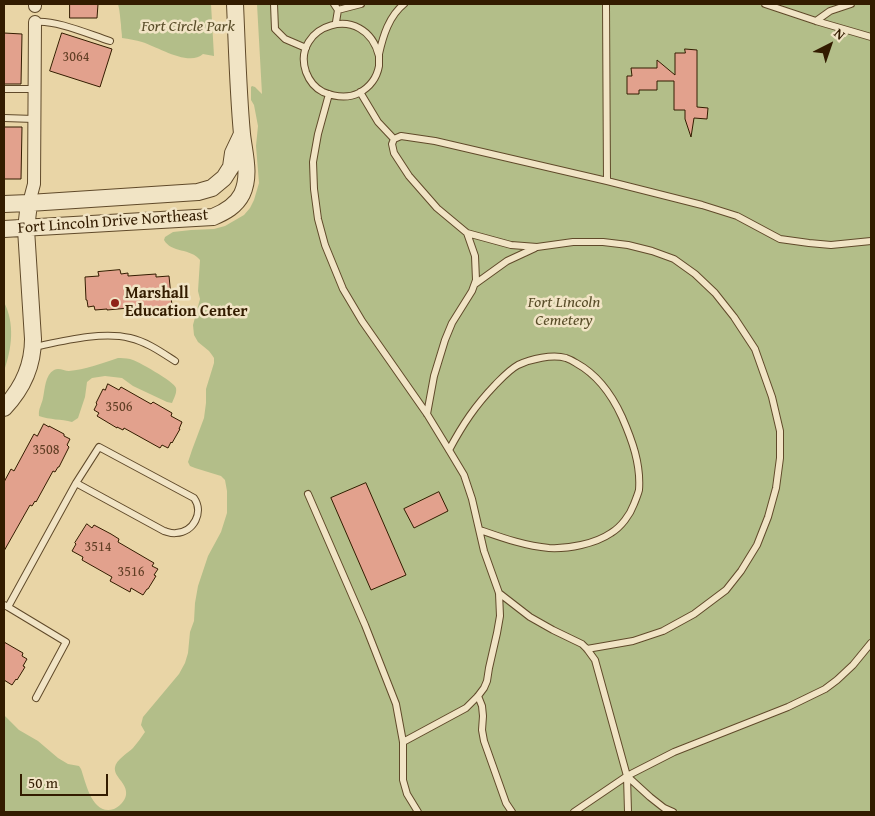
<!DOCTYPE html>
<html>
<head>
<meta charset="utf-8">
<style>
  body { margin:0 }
  #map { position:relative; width:875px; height:816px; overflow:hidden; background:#e9d5a6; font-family:"Gentium Book Plus",serif }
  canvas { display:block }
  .frame { position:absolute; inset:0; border:5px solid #331c00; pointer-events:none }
  .north { position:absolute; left:805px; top:20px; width:50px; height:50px; -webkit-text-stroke:4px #f1e4c5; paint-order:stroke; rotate:41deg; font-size:14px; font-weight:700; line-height:20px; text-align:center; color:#331c00 }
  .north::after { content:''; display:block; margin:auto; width:18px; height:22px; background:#331c00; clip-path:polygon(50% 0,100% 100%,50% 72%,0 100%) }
  .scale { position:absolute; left:20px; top:774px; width:88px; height:22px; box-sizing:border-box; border:2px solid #331c00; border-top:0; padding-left:6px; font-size:15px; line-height:18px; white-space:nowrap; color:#331c00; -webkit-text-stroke:4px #f1e4c5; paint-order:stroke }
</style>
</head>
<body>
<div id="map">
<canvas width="875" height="816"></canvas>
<div class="frame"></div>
<div class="north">N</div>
<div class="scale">50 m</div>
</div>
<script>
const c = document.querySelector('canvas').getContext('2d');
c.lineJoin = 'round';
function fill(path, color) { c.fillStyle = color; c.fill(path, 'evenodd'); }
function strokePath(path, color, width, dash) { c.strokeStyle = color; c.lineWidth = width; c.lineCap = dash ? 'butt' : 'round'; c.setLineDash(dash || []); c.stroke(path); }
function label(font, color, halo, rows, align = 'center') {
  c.font = font + ' "Gentium Book Plus",serif'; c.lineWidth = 5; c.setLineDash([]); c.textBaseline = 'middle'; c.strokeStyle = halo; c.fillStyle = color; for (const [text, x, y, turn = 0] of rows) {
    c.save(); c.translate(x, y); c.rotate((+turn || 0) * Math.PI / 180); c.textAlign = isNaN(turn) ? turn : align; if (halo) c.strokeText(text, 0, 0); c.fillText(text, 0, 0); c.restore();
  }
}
const green = new Path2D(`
  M118,4H211L214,56L203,54C189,67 158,47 142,42C136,40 129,39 122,38C122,33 121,30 121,25C120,18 120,11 118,4Z
  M257,4H871V812H4V715L19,730L38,741L58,758L68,764L79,766L81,769C86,783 92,816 114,809C119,807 125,801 126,795C128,783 113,777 115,767C116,760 128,753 133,748C137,743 141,738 145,732L141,725L143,717L179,674L185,663L188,653L190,632L194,621L195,603L198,586L208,556L221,532L227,513V491L225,480L221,476L195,468L190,466L188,462L192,450L204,418L206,403V389L214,363V358L212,355L209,351L198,342L194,335L193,325L200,299L198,291L200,260C191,248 171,253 164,240L165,237L173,232L191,230L214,229L225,226L244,215L250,208L254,200L259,183L256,146L258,126L254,105L251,100V87L252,86L255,87L262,94Z
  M4,302C15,324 12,348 4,371Z
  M118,358C121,358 126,358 130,359C136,360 175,382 176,388C177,393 174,398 172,403L167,402L133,386L122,378L105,376L92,378L87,382L85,397L78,418L72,422C61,419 50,420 39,416C38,409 42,404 43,398C45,389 45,375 54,370C59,367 64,371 69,371C84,370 103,363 118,358Z`);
const building = new Path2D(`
  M70,4H98L97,18H70Z
  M4,33L22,34L21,84H4Z
  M62,33L112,49L100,87L50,71Z
  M685,49L697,50V107L708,108L707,119L694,118L691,137L685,119V110H674V81H657V90H639V94H627V76H632L631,68H657V60L675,75V53H685Z
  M4,127H22L21,179H4Z
  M120,270L121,274L128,273V276L156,274V277L169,276L172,306L166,307V310L136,313V309L129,310V308L107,310V309L95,310L94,306L88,307L87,300H86L85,277L99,276L98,272Z
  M108,384L119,390L121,387L151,404L153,402L172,413L171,416L182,422L179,429H180L172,443L171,442L168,448L162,445L160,448L124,428L123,430L117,427V428L97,416L99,413L94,410L97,404L96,403L103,389L105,390Z
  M44,424L49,427V426L64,434V436L70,439L67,445L69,447L59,467H58L55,472L53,471L36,502L35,501L32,506L30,505L4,551V482L11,469L14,471L34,434L37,436Z
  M366,483L406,575L371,590L331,498Z
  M439,492L448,511L414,528L404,509Z
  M87,524L92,528L94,525L111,534L119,539L118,542L154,563L152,566L158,569L154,575L156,576L148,589H147L143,595L131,588L130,592L110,581L112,577L82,560L83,557L72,551L76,544L75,543Z
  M4,642L23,653L22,656L27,659L23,666L25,667L17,680L16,679L12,685L4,680Z`);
const service = new Path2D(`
  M274,4L275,29L285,39L306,48
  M334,4L338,10
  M606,4L607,181
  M765,4L816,21L871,37
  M816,21L830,11L851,4
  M35,22C57,20 88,34 110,41
  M336,22L338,10L361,4
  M379,56C365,0 290,25 306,72C309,80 315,88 323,92C335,97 347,99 359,93C370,87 377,77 379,66C379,62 379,58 379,54C383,36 389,16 404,4
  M4,89H34
  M360,92L378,122L394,139
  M329,94L318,134L313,162L314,189L318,219L325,245L343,289L362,321L427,414L449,450L464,475L472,499L484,551L499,593L500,616L497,633L489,668L487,681L484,688L478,696L466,708L403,742
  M4,118L34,119
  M475,284L507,261L535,248
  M34,347C63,341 102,331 130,338C147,342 161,352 175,361
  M427,414L434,376L445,340L452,323L472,291L476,280L475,256L467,233
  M449,450C463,424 475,406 495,385C502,378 509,370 518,365C531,359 552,354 566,358C569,359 573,361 576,363C598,375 612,395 622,417C632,440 641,464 639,490C638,494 636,499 634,504C630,515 621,527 611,533C595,544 568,549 549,548C525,546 503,538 480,530
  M308,494L365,625L396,704L403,742V780L407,794L418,812
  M499,593L530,617L553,630L582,644L587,649L595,660L627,776L650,797L664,808L673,812
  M4,605L8,607L76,483L99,447L194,498C204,512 194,532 176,533C173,534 168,532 164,531L76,483
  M8,607L66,642L36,698
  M587,649L633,641L663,631L694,614L726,590L741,571L757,545L768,517L776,488L780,458V431L772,397L755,349L734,317L715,293L695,274L674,259L652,251L628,245L603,242H573L537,247L511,245L467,233L437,208L409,176L394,153L392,144L394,139L401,136L435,141L607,181L702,205L737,216L780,239L809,243L831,245L871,241
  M478,696L482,706L483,716L482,730L484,741L506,803L512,812
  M627,776L628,812
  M574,812L627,776L674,752L788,707L825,689L837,680L853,665L871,643`);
const minor = new Path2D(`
  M35,6V4
  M29,203L34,184L35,22`);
const tertiary = new Path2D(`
  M4,204L29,203L198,192L212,188L224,178L231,167L233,153L242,134
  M4,229L213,217C225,212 236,206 242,194C251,175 244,153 242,134C238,91 237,47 235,4
  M4,408C22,389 33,366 33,339L26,229L29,203`);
const markers = [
  [115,303,5,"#8f2418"]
];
const numberNames = [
  ["3064",76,57],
  ["3506",119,407],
  ["3508",46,450],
  ["3514",98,547],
  ["3516",131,572]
];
const parkNames = [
  ["Fort Circle Park",188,27],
  ["Fort Lincoln",564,303],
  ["Cemetery",564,321]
];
const streetNames = [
  ["Fort Lincoln Drive Northeast",113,222,-4]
];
const poiNames = [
  ["Marshall",125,294],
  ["Education Center",125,312]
];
fill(green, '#b3be89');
fill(building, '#e2a18d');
strokePath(building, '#331c00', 1);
strokePath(service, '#604a2a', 8);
strokePath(minor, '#604a2a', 14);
strokePath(tertiary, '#604a2a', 18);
strokePath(service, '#f1e4c5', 6);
strokePath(minor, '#f1e4c5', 12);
strokePath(tertiary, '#f1e4c5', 16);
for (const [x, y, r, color] of markers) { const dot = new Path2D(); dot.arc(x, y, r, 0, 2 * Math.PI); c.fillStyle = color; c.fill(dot); strokePath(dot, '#f1e4c5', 2); }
label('14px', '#5f3d23', null, numberNames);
label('italic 16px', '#594d29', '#f1e4c5', parkNames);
label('16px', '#331c00', '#f1e4c5', streetNames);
label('bold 16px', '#331c00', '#f1e4c5', poiNames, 'left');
</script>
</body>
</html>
